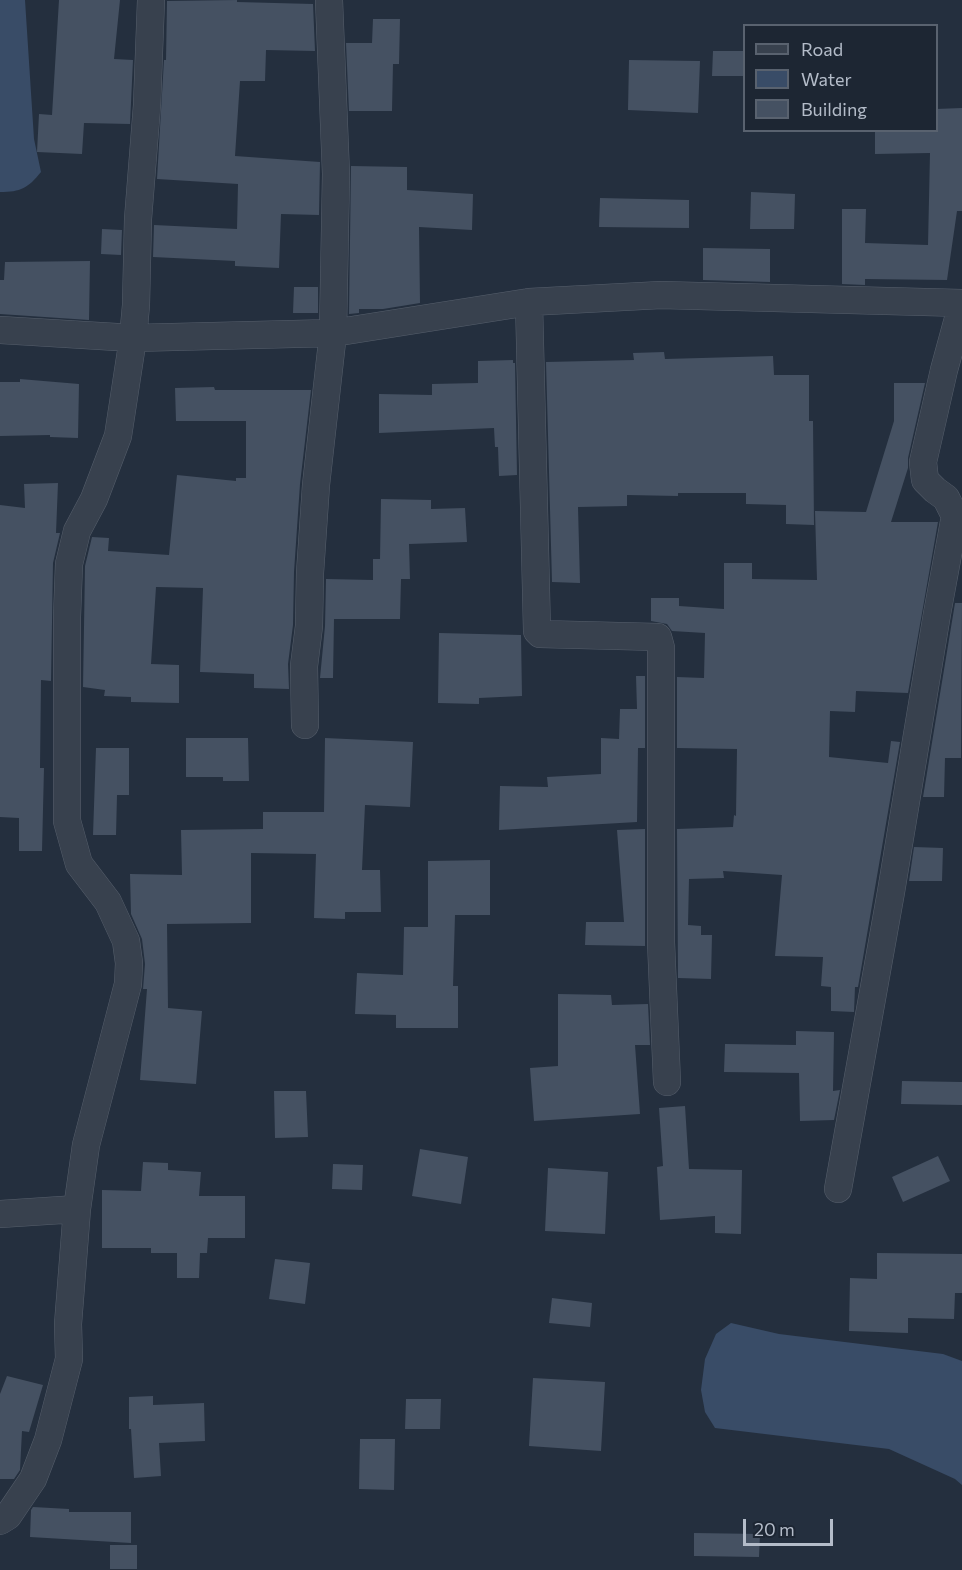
<!DOCTYPE html>
<html>
<head>
<meta charset="utf-8">
<style>
  body { margin:0 }
  #map { position:relative; width:962px; height:1570px; overflow:hidden; background:#242f3e; font-family:Commissioner,sans-serif }
  canvas { display:block }
  .legend { position:absolute; left:743px; top:24px; width:195px; height:108px; box-sizing:border-box; background:#1d2633; border:2px solid #59626f; margin:0; padding:8px 10px; list-style:none; font-size:18px; color:#b4bcc9 }
  .legend li { display:flex; align-items:center; gap:12px; height:30px }
  .legend b { width:30px; border:2px solid #59626f }
  .scale { position:absolute; left:743px; top:1519px; width:90px; height:27px; box-sizing:border-box; border:3px solid #b4bcc9; border-top:0; padding-left:8px; font-size:18px; line-height:21px; white-space:nowrap; color:#b4bcc9; -webkit-text-stroke:4px #1d2633; paint-order:stroke }
</style>
</head>
<body>
<div id="map">
<canvas width="962" height="1570"></canvas>
<ul class="legend">
<li><b style="height:8px;background:#38414e"></b>Road</li>
<li><b style="height:16px;background:#394c67"></b>Water</li>
<li><b style="height:16px;background:#455162"></b>Building</li>
</ul>
<div class="scale">20 m</div>
</div>
<script>
const c = document.querySelector('canvas').getContext('2d');
c.lineJoin = 'round';
function fill(path, color) { c.fillStyle = color; c.fill(path, 'evenodd'); }
function strokePath(path, color, width, dash) { c.strokeStyle = color; c.lineWidth = width; c.lineCap = dash ? 'butt' : 'round'; c.setLineDash(dash || []); c.stroke(path); }
const water = new Path2D(`
  M0,0H25L34,139L41,172C28,188 21,192 0,192Z
  M731,1323L779,1334L943,1354L962,1361V1485L955,1479L889,1449L715,1428L705,1412L701,1390L705,1359L716,1334Z`);
const building = new Path2D(`
  M59,0H120L114,59L133,60L130,124L84,123L82,154L37,152L39,114L52,115Z
  M237,0V2L313,4L315,51L266,50L265,81H240L235,156L320,162L319,215L281,214L279,268L235,266V261L153,257L154,225L237,229L238,184L157,179L164,60H166L167,1Z
  M373,19H400L399,64H393L392,111H349L346,43H372Z
  M713,51H744V76H712Z
  M629,60L700,61L698,113L628,110Z
  M962,108V211H957L947,280L865,279V285L842,284V209H866L865,243L928,245L930,153L875,154V130H936V109Z
  M351,166L407,167V190L473,194L472,230L419,227L420,303L383,309H359V313L349,314Z
  M751,192L795,194L794,229H750Z
  M600,198L689,200V228L599,227Z
  M102,229L122,230L121,255L101,254Z
  M703,248L770,249V282L703,280Z
  M90,261L89,320L0,314V280H4L5,262Z
  M294,287H318V313H293Z
  M664,352L665,359L773,356L774,375H809V421H813L814,525L786,524V505L746,504V493H678V496L627,495V506L578,507L580,583L552,582L546,362L634,360L633,353Z
  M513,360V363H515L517,475L499,476L498,447H495L494,428L379,433V394L432,395V384L478,383V361Z
  M20,379L79,384L78,438L50,437V435L0,436V382H20Z
  M894,383H925L908,458V468L891,522H938L908,693L856,691L855,712L830,711L829,757L888,763L891,741L900,742L858,987H855L854,1012L831,1011V987L821,986L823,957L775,956L782,875L723,871L724,878L689,879L688,925L701,926V935H712L711,979L678,978L677,829L733,827L734,815L736,816L737,749L677,748V677L704,678L705,633L672,631L667,624L651,621V598H679V606L724,609V563H752V579L817,580L815,511L866,512L894,421Z
  M214,387L215,390H311L300,484L294,572L293,625L288,664L289,689L254,688V674L200,672L203,588L156,587L151,664L179,665V703L131,702V697L104,696L105,690L83,687L85,566L92,537L109,538L108,551L169,555L177,475L236,481V478H246V421H176L175,388Z
  M58,483L56,533H60L53,563L51,681L41,680L40,768H44L42,851H19V818L0,817V505L25,508L24,484Z
  M381,499L431,500V509L465,508L467,542L409,544L410,579H401L400,619H334L333,678H320L325,626L326,579L373,580V559H380Z
  M955,603H962L961,758H945L944,797H923Z
  M439,633L521,635L522,696L479,698V704L438,703Z
  M636,676H645V748H638L637,822L499,830L500,786L548,787L547,777L601,774V738L619,739L620,709H637Z
  M186,738H248L249,781H223V777H186Z
  M325,738L413,742L410,807L365,805L362,870H380L381,912H345V919L314,918L316,854L251,853V923L167,924L168,1008L202,1011L196,1084L140,1080L147,989H143L145,964L142,939L131,914L130,874L182,875L181,830L263,829V812H324Z
  M96,748H129V795H117L116,835H93Z
  M645,829V946L585,945L586,922H624L617,830Z
  M914,847L943,848L942,881H909Z
  M490,860V915H455L453,986H458V1028H396V1015L355,1014L357,973L403,975L404,927H428V861Z
  M558,994L611,995L612,1005L648,1004L650,1045H635L640,1114L534,1121L530,1068L558,1066Z
  M796,1031L834,1032L833,1091L840,1090L834,1120L800,1121L799,1073L724,1072L725,1044L796,1045Z
  M902,1081L962,1082V1105L901,1104Z
  M274,1091H306L308,1137L275,1138Z
  M685,1106L689,1169L742,1170L741,1234L715,1233V1216L660,1220L657,1167L663,1166L659,1108Z
  M420,1149L468,1157L461,1204L412,1196Z
  M938,1156L950,1181L903,1202L892,1177Z
  M143,1162L168,1163V1170L201,1172L199,1196H245V1238H208L207,1253H200L199,1278H177V1253H151V1248H102V1190L141,1191Z
  M333,1164L363,1165L362,1190L332,1189Z
  M548,1168L608,1172L605,1234L545,1231Z
  M877,1253L962,1254V1293H955L954,1319L908,1318V1333L849,1331L850,1278L877,1279Z
  M275,1259L310,1263L305,1304L269,1299Z
  M552,1298L592,1303L590,1327L549,1323Z
  M7,1376L43,1385L29,1432L22,1431L20,1470L14,1479H0V1394Z
  M533,1378L605,1382L601,1451L529,1446Z
  M153,1396V1405L204,1403L205,1441L159,1443L161,1476L134,1478L131,1429H129V1397Z
  M406,1399H441L440,1429H405Z
  M360,1439H395L394,1490L359,1489Z
  M33,1507L69,1509V1512H131V1543L30,1537L31,1510Z
  M694,1533L760,1534L759,1557L694,1556Z
  M110,1545H137V1569H110Z`);
const street = new Path2D(`
  M529,302L537,631L540,634L658,637L661,648V942L667,1082
  M0,330L133,338L333,333L529,302L661,295L962,303
  M305,725L304,666L309,626L310,573L316,485L333,333L336,174L329,0
  M838,1189L891,892L937,614L955,516L946,498L935,490L925,480L923,462L944,370L962,304
  M0,1214L77,1209
  M0,1521L8,1516L33,1479L48,1440L69,1359L68,1324L77,1209L86,1145L128,984L129,963L126,941L108,902L79,864L67,821V617L69,564L77,531L94,499L118,436L133,338L136,305L138,219L147,105L151,0`);
fill(water, '#394c67');
fill(building, '#455162');
strokePath(street, '#565f6c', 28);
strokePath(street, '#38414e', 27);
</script>
</body>
</html>
